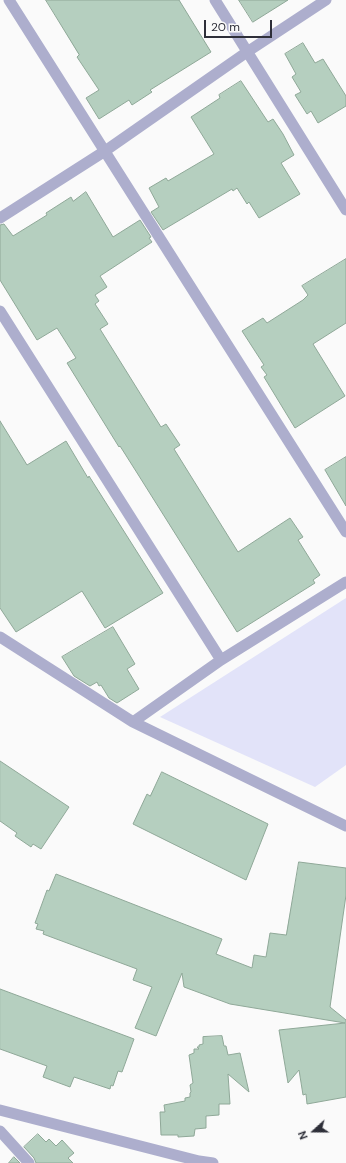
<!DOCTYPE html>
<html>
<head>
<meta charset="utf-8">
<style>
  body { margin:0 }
  #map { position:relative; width:346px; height:1163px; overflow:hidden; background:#fafafa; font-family:"DM Sans",sans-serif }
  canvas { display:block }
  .north { position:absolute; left:294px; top:1111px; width:40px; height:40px; -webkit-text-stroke:3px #fafafa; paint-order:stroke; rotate:249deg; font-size:11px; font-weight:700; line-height:16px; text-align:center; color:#2e2f39 }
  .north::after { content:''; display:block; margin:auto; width:14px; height:18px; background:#2e2f39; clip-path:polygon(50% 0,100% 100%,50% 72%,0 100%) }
  .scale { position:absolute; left:204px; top:20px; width:68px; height:18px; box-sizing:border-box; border:2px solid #2e2f39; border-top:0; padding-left:5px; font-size:12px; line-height:14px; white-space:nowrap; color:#2e2f39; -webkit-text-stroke:3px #fafafa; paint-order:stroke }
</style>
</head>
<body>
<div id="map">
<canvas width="346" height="1163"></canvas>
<div class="north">N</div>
<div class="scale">20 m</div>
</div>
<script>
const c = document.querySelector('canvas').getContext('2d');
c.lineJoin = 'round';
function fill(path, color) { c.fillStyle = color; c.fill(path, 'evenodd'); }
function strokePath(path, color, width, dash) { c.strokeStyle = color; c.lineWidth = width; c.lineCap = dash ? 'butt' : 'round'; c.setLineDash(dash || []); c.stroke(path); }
const green = new Path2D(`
  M346,598V765L315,787L160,717Z`);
const building = new Path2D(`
  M46,0H179L211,52L150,90L152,92L132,105L129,100L99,119L86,98L99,90L77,57L79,55Z
  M239,0H288L253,22Z
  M303,43L315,63L323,59L346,96V106L318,123L311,111L307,114L295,95L301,92L292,77L296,74L285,54Z
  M241,81L268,122L273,119L283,134L294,155L281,163L300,194L259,218L249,202L247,204L237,188L233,191L232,189L163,230L151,212L159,207L149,188L166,178L168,181L214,154L191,117L220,98L219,95Z
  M86,192L113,237L140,220L151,237L149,238L152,242L100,276L107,287L95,295L99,301L95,304L108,324L100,329L161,427L166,424L180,445L174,449L238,552L290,518L303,537L298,540L320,575L313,580L315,583L237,632L139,476L120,446L119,447L67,363L76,358L57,328L37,340L0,280V225L4,224L13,236L47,215L46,213L71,197L73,201Z
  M346,259V323L313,344L345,396L295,428L264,377L267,375L261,367L264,365L242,331L263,318L267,323L303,300L308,295L302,286Z
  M0,421L27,465L66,441L88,478L89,476L163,593L105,628L82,591L16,632L0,608Z
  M346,457V506L325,470Z
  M113,627L135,664L127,669L139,689L117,703L109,698L101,685L99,686L97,682L90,686L74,676L62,657Z
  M0,761L69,807L41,849L33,844L31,847L15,836L17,833L0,821Z
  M162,772L268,824L246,880L133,824L147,794L150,796Z
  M299,862L346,868V895L330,1007L346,1020V1097L307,1104L306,1094L303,1095L299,1070L288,1083L279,1030L345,1023L230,1004L184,987L182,973L156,1036L135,1028L152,987L133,980L137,969L43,934L44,931L36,929L38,924L35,923L47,890L49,891L56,874L222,939L216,954L252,968L254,955L266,957L270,933L286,935Z
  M0,989L134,1039L122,1072L118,1071L113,1086L111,1085L110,1089L74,1077L70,1087L43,1077L47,1066L0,1049Z
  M222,1036L224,1046H226L228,1055L240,1053L249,1092L228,1074L230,1104H219V1115L206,1116V1128L195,1129L194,1136L178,1137V1135H161L160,1112H165L164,1105L185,1101V1098L190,1097V1093L191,1092L190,1085L193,1083L189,1055L194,1053V1049H199L197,1047H199V1045L203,1044V1037Z
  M38,1134L46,1142L49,1139L56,1146L62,1140L74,1153L68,1158L73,1163H36L34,1158L24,1147Z
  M14,1157L20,1163H9Z`);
const minor = new Path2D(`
  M9,0L346,532
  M215,0L346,210
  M0,218L105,151L247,52L326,0
  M0,311L221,660
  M0,637L133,722L346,826
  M133,722L221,660L346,582
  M0,1110L199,1161L213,1163
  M0,1131L29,1163`);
fill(green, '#e2e3f9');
fill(building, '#b5cfbf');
strokePath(building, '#8fa898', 1);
strokePath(minor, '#adaecd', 11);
</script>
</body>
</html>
